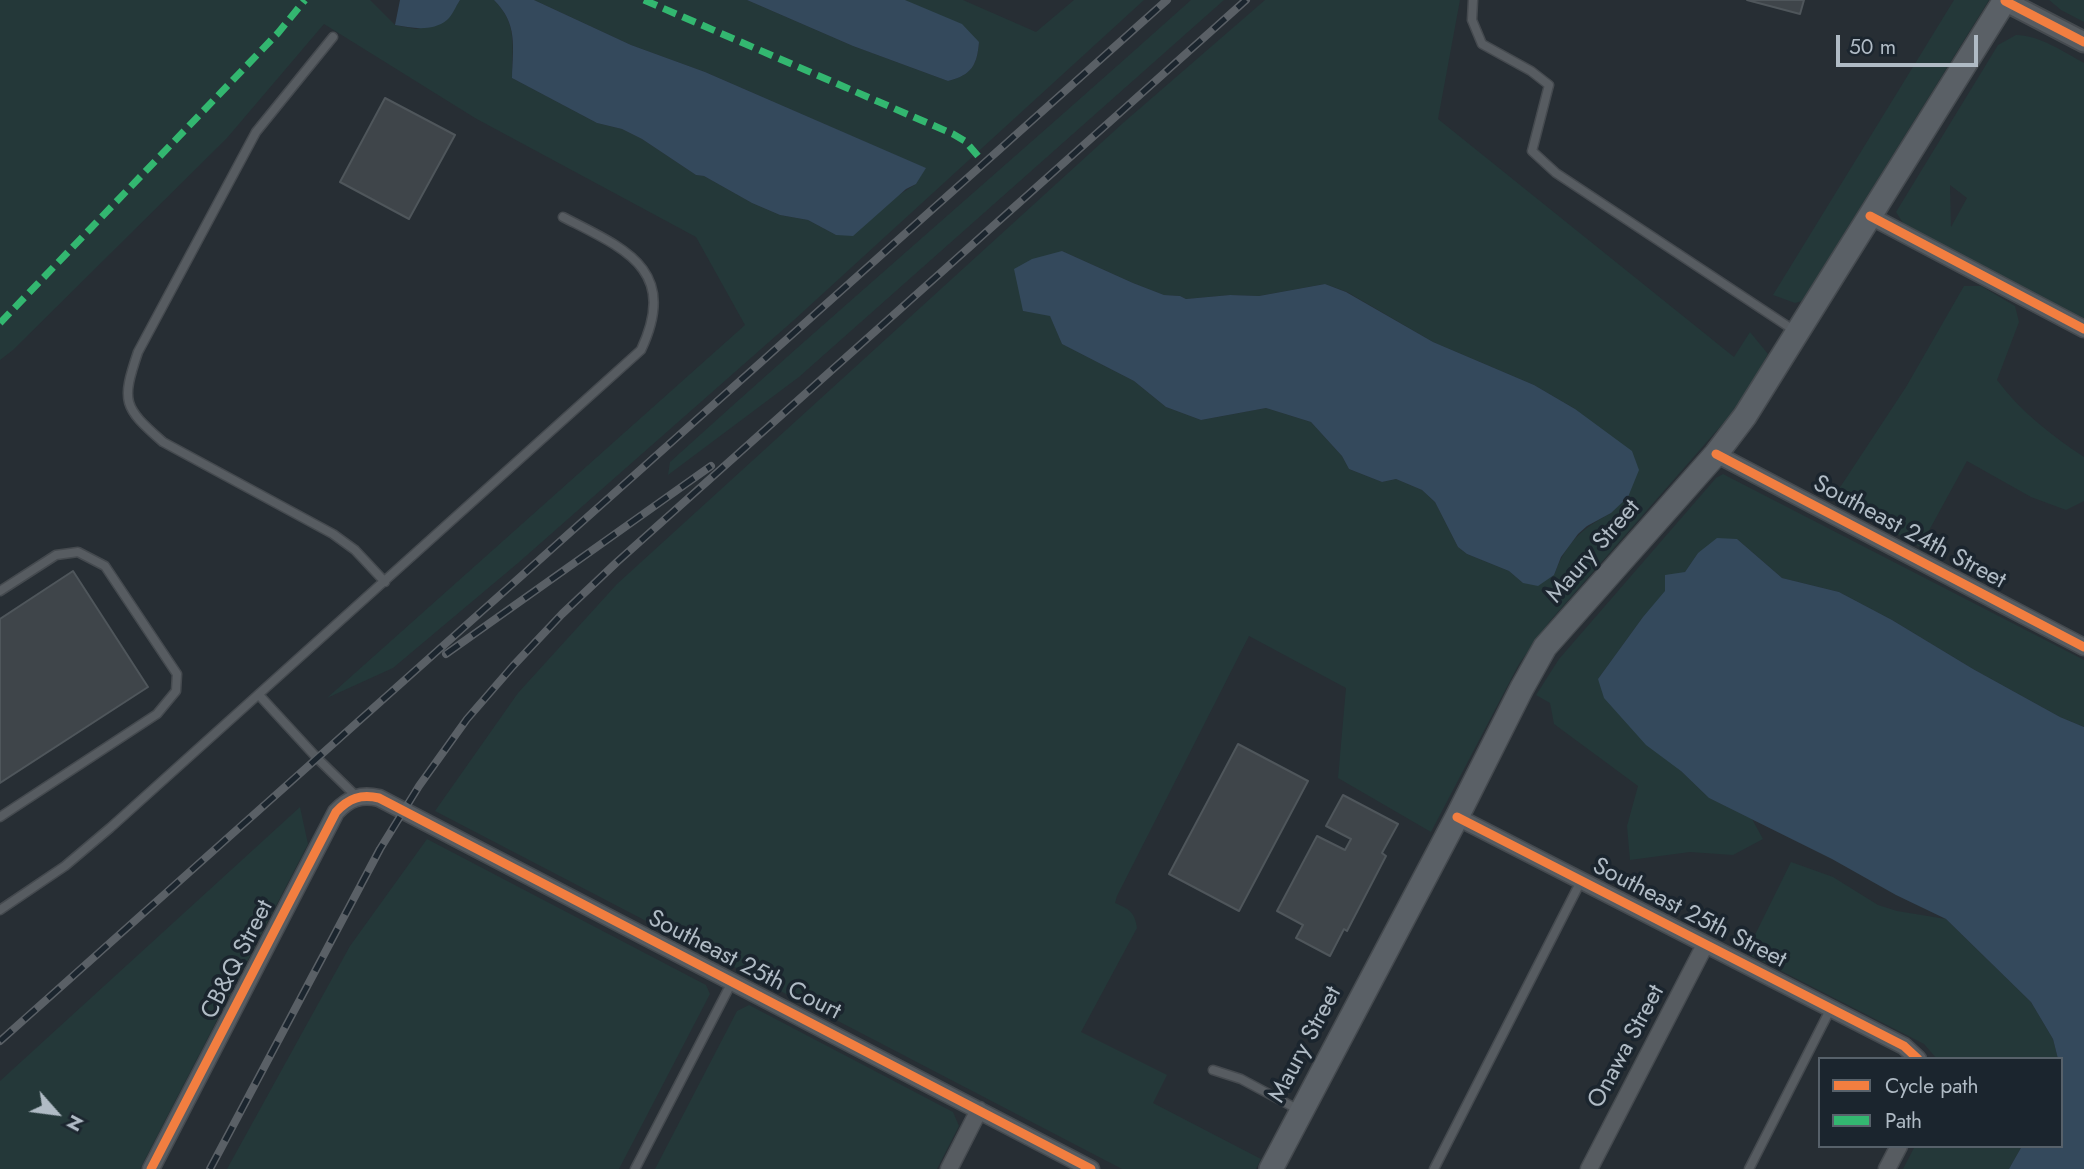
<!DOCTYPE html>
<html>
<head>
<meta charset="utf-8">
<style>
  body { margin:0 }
  #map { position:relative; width:2084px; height:1169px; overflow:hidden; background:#272e34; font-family:Jost,sans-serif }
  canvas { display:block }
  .legend { position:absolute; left:1818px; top:1057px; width:245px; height:91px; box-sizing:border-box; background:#1b252e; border:2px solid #57616a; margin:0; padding:9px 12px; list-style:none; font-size:21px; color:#b0bbc5 }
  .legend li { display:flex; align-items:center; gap:14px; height:35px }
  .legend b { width:35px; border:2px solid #57616a }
  .north { position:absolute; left:21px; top:1078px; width:70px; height:70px; -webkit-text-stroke:5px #1b252e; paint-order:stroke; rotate:118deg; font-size:19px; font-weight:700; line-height:28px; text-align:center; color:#b0bbc5 }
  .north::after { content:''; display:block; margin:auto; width:24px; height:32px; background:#b0bbc5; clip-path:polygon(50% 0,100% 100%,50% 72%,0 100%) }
  .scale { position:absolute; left:1836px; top:35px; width:142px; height:32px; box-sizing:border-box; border:4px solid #b0bbc5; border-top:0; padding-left:9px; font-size:21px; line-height:24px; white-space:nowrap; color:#b0bbc5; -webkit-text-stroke:5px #1b252e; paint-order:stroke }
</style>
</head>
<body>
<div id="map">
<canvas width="2084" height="1169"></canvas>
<ul class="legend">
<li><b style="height:9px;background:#f27e40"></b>Cycle path</li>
<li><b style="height:9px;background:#33b770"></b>Path</li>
</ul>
<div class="north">N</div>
<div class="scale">50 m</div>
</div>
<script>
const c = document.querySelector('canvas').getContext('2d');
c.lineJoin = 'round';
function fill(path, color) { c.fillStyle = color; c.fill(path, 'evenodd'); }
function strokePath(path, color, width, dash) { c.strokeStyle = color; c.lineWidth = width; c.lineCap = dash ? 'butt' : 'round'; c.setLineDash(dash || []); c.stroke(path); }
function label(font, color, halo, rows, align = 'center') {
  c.font = font + ' Jost,sans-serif'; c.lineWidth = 7; c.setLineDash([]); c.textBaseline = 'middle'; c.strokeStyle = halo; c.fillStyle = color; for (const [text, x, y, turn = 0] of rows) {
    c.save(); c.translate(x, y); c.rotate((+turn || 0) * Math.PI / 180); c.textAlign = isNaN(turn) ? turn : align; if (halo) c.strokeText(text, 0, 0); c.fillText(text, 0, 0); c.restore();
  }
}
const green = new Path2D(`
  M0,0H370L395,25L416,29L447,20L460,0H494C518,24 512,46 512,78L597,123L622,129L642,139L696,175L704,176L752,203L780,215L808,220L836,235L916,184L925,168L705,72L631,45L534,0H747L853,46L948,81C972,75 977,65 979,42L905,0H963L1036,32L1074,0H1144L794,320L518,563L393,668L327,698L745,325L696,237L475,118L324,24L227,138L13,350L0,360Z
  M1191,0H1224L799,377L668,475L670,462C842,306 1018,155 1191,0Z
  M1265,0H1460L1438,119L1734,357L1750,332L1768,354L1749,388L1726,420L1550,621L1519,664L1431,832L1338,778L1346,688L1249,636L1117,896L1115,903C1129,909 1135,912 1137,928L1081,1032L1167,1075L1153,1103L1261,1159L1256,1169H1122L435,811L518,693L617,584L1123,123ZM1062,251L1133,283L1164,295L1180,296L1186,299L1230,295L1259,296L1325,284L1347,292L1433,342L1534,385L1575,409L1611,513C1581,529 1566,543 1554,575L1523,583L1509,571L1467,554L1458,547L1435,502L1422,490L1396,479L1382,482L1349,469L1342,456L1311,422L1266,408L1201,420L1166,407L1134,381L1062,344L1050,315L1023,311Z
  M1954,0H1989L1802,301L1795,303L1773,295Z
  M2049,0H2084V22L2061,10Z
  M2016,35C2039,35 2064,52 2084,63V320L1911,229L1903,223L1896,212L1998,45ZM1950,185L1967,198L1951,227L1950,186Z
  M1964,286H1981L2015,306L2019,322L1997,380C2020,411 2052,436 2084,457V501L2066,510L2031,497L1967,461L1920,547L1833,498L1906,387Z
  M1723,474L2084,660V727L2060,717L1973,669L1892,620L1839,592L1782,578L1737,539L1698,553L1685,572L1643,617L1598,679L1681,771L1709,798L1752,819L1763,839L1733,855L1690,852L1630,860L1627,826L1638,786L1554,724L1550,703L1536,695L1559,659L1716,478Z
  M300,807L308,844L140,1169H0V1081Z
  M427,839L706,985L710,994L619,1169H227L350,946Z
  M1791,862L1833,877L1878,905L1897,911L1946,919L2031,1002L2053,1039L2058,1059H1937L1924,1044L1746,953Z
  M749,1005L953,1112L959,1126L937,1169H655L737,1011Z
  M1915,1146H2022L2009,1169H1903Z`);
const water = new Path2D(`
  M400,0H460C456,6 452,16 447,20C432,32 412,28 395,25Z
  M494,0H534L631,45L705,72L926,168L916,184L906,189L853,236L836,235L808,220L780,215L752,203L704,176L696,175L642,139L622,129L597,123L512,78C513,46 518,24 494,0Z
  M747,0H905L962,24L979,42C977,65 972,75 948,81L853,46Z
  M1062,251L1133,283L1164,295L1180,296L1186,299L1230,295L1259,296L1325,284L1346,292L1433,342L1534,385L1575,409L1632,451L1639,470L1628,497L1611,513L1587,526L1578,534L1561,557L1554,575L1538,586L1523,583L1509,571L1467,554L1458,547L1435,502L1422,490L1396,479L1382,482L1349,469L1342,456L1311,422L1266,408L1201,420L1166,407L1134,381L1062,344L1050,316L1023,311L1014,269L1032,259Z
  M1717,538L1737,539L1782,578L1839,592L1892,620L1973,669L2060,717L2084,727V1169H2009L2022,1146H2061V1059H2058L2053,1039L2031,1002L1946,919L1896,895L1832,859L1709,798L1681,771L1646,745L1604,698L1598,679L1643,617L1665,591V575L1685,572L1698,553Z`);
const building = new Path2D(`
  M1747,0H1804L1800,14Z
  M385,98L455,135L409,219L340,182Z
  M73,571L148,687L0,783V619Z
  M1238,744L1308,781L1239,911L1169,874Z
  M1343,795L1398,824L1382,853L1386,856L1347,931L1344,929L1330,956L1296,938L1303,925L1277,911L1317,836L1345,850L1351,839L1326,826Z`);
const service = new Path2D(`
  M1473,0L1472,20L1482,44L1531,71L1549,85L1532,151L1556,173L1795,331
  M333,37L256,132L138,352C121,402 123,407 163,442L333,534L355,550L385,582
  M0,591L56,555L78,552L105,566L177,674L176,691L157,714L0,817
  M259,695L317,758L357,797
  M0,910L65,866L110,828L641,350C679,269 625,249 563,217
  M1213,1070L1241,1079L1299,1110
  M635,1169L732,982
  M1434,1169L1581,881
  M1749,1169L1831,1008`);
const minor = new Path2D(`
  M1870,216L2084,329
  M1716,454L2084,647
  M1457,817L1904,1046L1918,1059
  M151,1169L336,812C349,798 361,794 379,798L1091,1169
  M949,1169L979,1110
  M1589,1169L1705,945
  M1887,1169L1899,1146`);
const tertiary = new Path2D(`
  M2005,1L2084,42`);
const secondary = new Path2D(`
  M1271,1169L1457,817L1522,688L1545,647L1716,454L1745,416L2005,0`);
const rail = new Path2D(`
  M446,654L711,466
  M0,1041L1167,0
  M210,1169L380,849L419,786L467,719L513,666L562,614L617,562L1246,0`);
const quiet = new Path2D(`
  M644,0L953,134L965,141L978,156
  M0,323L278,33L305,0`);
const cycleway = new Path2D(`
  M2005,1L2084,42
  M1870,216L2084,329
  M1716,454L2084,647
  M1457,817L1904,1046L1918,1059
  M151,1169L336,812C349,798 361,794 379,798L1091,1169`);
const streetNames = [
  ["Southeast 24th Street",1909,533,28],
  ["Maury Street",1594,552,-49],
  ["Southeast 25th Street",1689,914,27],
  ["CB&Q Street",238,960,-63],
  ["Southeast 25th Court",744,966,27],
  ["Maury Street",1306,1045,-62],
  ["Onawa Street",1627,1047,-62]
];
fill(green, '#243839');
fill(water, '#34495c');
fill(building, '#3f454a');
strokePath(building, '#4f565b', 2);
strokePath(service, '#454a4f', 11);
strokePath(minor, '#454a4f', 19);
strokePath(tertiary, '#454a4f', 23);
strokePath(secondary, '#454a4f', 26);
strokePath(service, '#575c61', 8);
strokePath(minor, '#575c61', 16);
strokePath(tertiary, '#575c61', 19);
strokePath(secondary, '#5a6066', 23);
strokePath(rail, '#5a6066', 8);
strokePath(rail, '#1b252e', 5, [16]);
strokePath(quiet, '#33b770', 7, [14, 7]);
strokePath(cycleway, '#f27e40', 9);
label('24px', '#b0bbc5', '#1b252e', streetNames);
</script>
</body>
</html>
